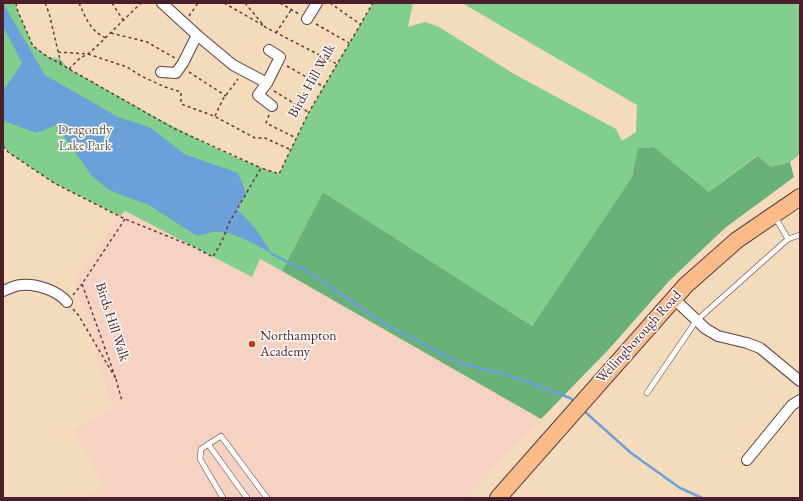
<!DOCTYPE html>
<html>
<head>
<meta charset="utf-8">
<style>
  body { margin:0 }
  #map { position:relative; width:803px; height:501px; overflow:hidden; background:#f3dbbc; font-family:"EB Garamond",serif }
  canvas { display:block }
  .frame { position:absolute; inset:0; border:4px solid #4a1f2b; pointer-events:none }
</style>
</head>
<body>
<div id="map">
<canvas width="803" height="501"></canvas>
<div class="frame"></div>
</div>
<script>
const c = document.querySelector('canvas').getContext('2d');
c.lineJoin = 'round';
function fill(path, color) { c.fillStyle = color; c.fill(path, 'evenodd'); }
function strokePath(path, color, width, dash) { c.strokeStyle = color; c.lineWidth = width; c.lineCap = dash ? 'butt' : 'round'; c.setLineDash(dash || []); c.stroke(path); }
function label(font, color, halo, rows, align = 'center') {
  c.font = font + ' "EB Garamond",serif'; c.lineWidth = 3; c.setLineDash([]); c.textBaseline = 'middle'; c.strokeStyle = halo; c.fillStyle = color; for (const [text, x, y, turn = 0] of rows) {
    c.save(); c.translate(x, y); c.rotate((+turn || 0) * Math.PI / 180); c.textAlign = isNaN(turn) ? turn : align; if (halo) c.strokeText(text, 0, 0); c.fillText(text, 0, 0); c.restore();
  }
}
const built = new Path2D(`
  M124,211L251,277L260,259L541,419L465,498H86L103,485L74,430L112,408L74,281Z`);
const green = new Path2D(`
  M3,3H16L17,9L33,46L48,57L60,59L69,69C138,106 205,149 279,174L309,112L373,3H413L408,27L425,22L439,27L514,74L616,129L622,141L636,132L637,105L462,3H800V154L790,162L771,167L756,156L709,192L654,147L638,148L632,177L532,326L323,192L282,271L260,259L252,277L125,211L120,216L54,183L8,152L3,146Z`);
const forest = new Path2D(`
  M654,147L709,192L757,156L771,167L790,162L794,177L725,228L669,281L610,348L541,419L282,271L323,192L532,326L632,177L638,148Z`);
const water = new Path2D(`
  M3,3L45,75L118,117L151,128L184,154L238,173L246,193L237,209L256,229L272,254C257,245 231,230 213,232C207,233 202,235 197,236L149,205L109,190L92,176L56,125L37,133L3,121V91L22,63L3,26Z`);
const stream = new Path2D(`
  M272,254L311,274L382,322L459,363L514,377L570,398L575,402
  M583,410L631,453L680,488L702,498`);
const path = new Path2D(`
  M16,3L17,9L33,46L48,57L173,128L261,168
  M45,3L49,13L61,64
  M79,3C86,18 90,31 106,38
  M112,3L123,20
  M224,3L264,26
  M245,3L265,27L337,64
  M280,3L299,14
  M330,3L360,24
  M189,16L198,3
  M316,24L349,43
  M111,33L147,42L175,58
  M276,33L291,10
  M58,52L88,54L127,67L141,76L165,87L181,92V104L214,116L255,138H265L291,150
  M287,66L324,87
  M69,69L80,58L88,54L96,47L141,3
  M189,72L226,96
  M274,91L308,112
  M269,115L266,123L296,138
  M215,116L223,99L238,79
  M3,146L8,152L54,183L125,219L192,246L213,257L222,241L229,223L261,168L279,174L309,112L373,3
  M73,295L82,284
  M73,309L79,316L116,379L82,284L125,219
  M116,379L122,401`);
const service = new Path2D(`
  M775,217L788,239
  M647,393L696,321L788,239L800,235
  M208,444L247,498
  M223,498L200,459L201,449L221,436L267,498`);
const minor = new Path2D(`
  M162,3L197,35L233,65L267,83
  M307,19L317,3
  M269,50L280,57L267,83L258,95L272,106
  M161,72L176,73L183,63L197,35
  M3,291C9,289 15,285 21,285C36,283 58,291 67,302
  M674,299L706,329L718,336L747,343L760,348L800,381
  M747,460L792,405L800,400`);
const primary = new Path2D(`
  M498,498L686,285L737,240L800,197`);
const markers = [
  [252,344,4,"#c8321e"]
];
const streetNames = [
  ["Birds Hill Walk",312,81,-61],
  ["Birds Hill Walk",112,322,72],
  ["Wellingborough Road",639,337,-48]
];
const parkNames = [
  ["Dragonfly",85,130],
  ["Lake Park",85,146]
];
const poiNames = [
  ["Northampton",260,336],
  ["Academy",260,352]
];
fill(built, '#f6d2c3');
fill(green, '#82ce8c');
fill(forest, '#69b178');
fill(water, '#6ba0d8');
strokePath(stream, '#6ba0d8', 2.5);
strokePath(service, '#633b41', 6);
strokePath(minor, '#633b41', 12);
strokePath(primary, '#633b41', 18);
strokePath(path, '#633b41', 1.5, [3, 3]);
strokePath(service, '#fff', 5);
strokePath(minor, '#fff', 10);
strokePath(primary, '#fabb8b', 16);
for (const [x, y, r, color] of markers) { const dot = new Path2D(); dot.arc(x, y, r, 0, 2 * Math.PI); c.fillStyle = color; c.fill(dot); strokePath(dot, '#fdfcf7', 1.5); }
label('14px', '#4a1f2b', '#fdfcf7', streetNames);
label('14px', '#5e5c4d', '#fdfcf7', parkNames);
label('14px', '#4a1f2b', '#fdfcf7', poiNames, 'left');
</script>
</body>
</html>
